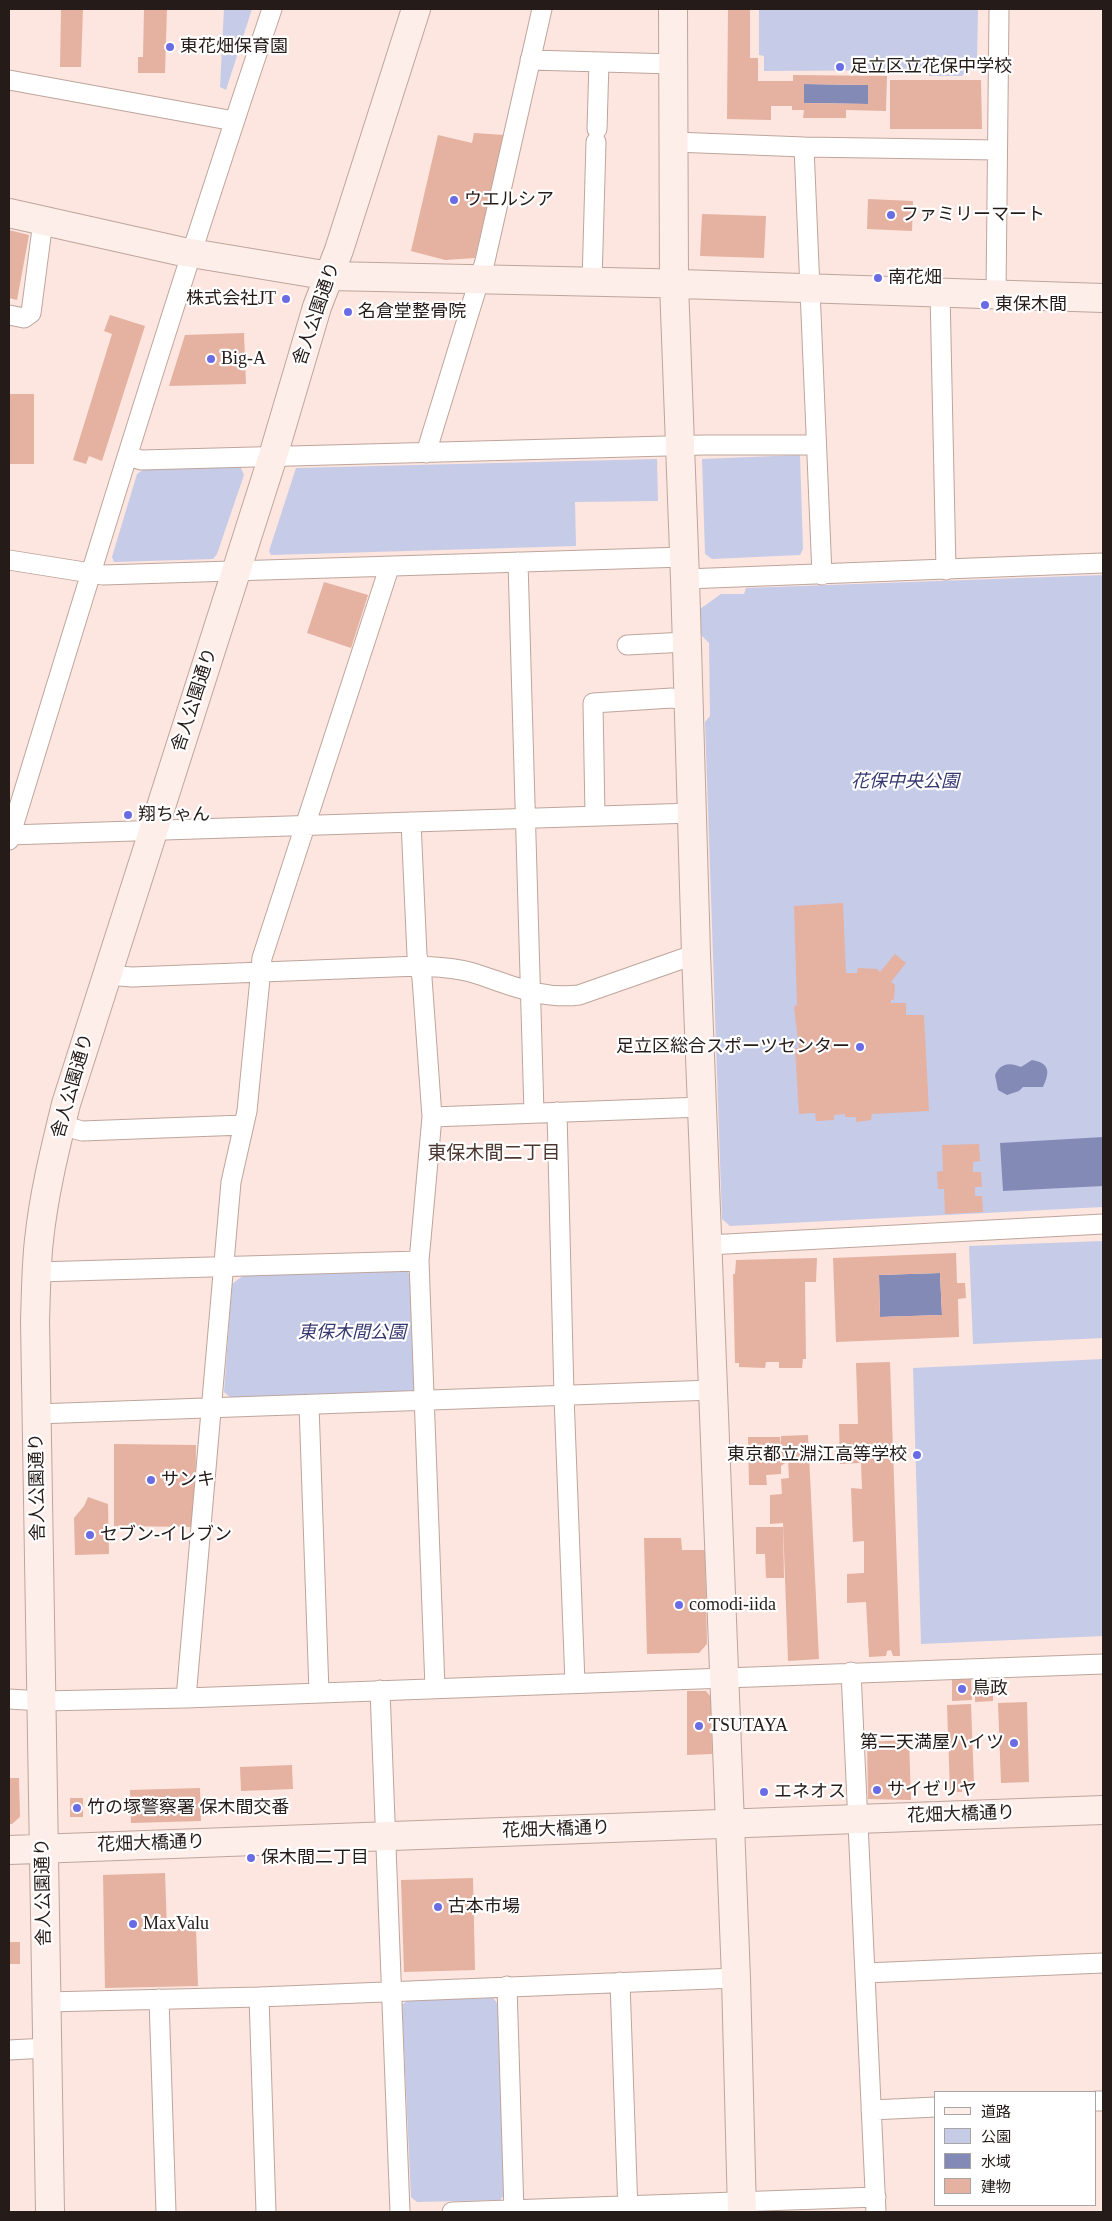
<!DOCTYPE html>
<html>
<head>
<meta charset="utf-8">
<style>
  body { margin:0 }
  #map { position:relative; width:1112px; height:2221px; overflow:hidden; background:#fce6df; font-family:"Times New Roman","Noto Sans JP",serif }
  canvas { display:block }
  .frame { position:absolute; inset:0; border:10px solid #251b18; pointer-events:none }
  .legend { position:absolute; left:934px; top:2091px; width:162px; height:115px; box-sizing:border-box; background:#fff; border:1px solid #a8a4a3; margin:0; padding:6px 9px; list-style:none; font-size:15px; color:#251b18 }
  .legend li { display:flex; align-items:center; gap:10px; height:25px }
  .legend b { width:25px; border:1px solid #a8a4a3 }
</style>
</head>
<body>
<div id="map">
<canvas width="1112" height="2221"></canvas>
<div class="frame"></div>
<ul class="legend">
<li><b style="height:6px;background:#fdeeea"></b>道路</li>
<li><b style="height:14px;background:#c6cbe8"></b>公園</li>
<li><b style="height:14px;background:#848ab6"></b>水域</li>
<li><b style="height:14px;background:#e5b1a0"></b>建物</li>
</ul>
</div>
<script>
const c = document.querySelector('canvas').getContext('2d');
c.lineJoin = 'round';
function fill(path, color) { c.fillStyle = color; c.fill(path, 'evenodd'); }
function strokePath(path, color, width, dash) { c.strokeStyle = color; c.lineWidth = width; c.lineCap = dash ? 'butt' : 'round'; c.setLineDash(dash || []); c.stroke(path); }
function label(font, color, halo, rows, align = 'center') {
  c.font = font + ' "Times New Roman","Noto Sans JP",serif'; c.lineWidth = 4.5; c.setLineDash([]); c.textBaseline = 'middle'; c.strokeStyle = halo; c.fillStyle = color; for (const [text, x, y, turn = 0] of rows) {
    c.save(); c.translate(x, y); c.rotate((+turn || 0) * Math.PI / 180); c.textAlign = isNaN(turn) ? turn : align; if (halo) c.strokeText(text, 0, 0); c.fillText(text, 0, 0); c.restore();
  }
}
const green = new Path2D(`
  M224,9H252L226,90L220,87Z
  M759,9H978L977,59L962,76H929V70L764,71V56L759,55Z
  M800,455L803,549L800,555L712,559L705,554L702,459Z
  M657,459L658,501L575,502L576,546L271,555L269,551L296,468Z
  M240,466L244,475L217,554L213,559L114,562L112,557L137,474L144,469Z
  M1103,575V1207L730,1226L722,1219L705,722L710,716L709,643L701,635L700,609L721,594H744L746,588Z
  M1103,1241V1338L973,1344L969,1246Z
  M405,1269L412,1277L416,1387L410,1393L231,1398L224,1392L232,1284L244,1275Z
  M1103,1359V1636L921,1644L913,1368Z
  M493,1998L498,2004L504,2195L500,2200L417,2202L411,2197L402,2005L408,2000Z`);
const water = new Path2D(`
  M804,84L868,85V104L804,103Z
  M1032,1060C1050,1063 1050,1072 1043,1087H1023L1019,1091L1007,1095L998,1090L995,1075C1000,1063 1010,1062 1021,1067Z
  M1103,1137V1186L1003,1191L1000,1143Z
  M940,1273L942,1315L880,1317L879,1275Z`);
const building = new Path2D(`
  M61,9H83L81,67H60Z
  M144,9H167L165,73H138V57H143Z
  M728,9H750V58H758V81H793V75L887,76L886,111L846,110V118H803L804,110H792V106H771V120L727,119ZM804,84L868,85V104L804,103Z
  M890,80H981L982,129H890Z
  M474,133L504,135L475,258L445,260L411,251L438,135L472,143Z
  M868,199L913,201L912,231L867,229Z
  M702,214L766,216L764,258L700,256Z
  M9,230L29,235L17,300L9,298Z
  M110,315L145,326L102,461L89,456L86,464L73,460L112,334L104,331Z
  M244,333L246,384L169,386L185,335Z
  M9,394H34V464H9Z
  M324,582L368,595L351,648L307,633Z
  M843,903L846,973H857L858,968L877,969L880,972L895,954L906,963L891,982L895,985L894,1000H891V1003H906V1015H924L929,1111L872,1114L871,1120L856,1122V1117H845V1114L834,1115V1120L816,1121L815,1113L799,1114L795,1048H799L794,1007L797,1005L794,906Z
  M979,1144L980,1161L973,1162V1172H981L982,1187H975V1196H982L983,1212L945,1214L944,1189H938L937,1172L943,1171L942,1145Z
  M956,1253L957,1283H965L966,1298L958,1299L959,1337L836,1342L833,1258ZM940,1273L942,1315L880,1317L879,1275Z
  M817,1258L816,1282H805L806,1359H803L802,1368H779V1362H766L765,1368L739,1367V1363H735L733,1274H735L736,1260Z
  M890,1362L900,1656H893L891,1650L887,1651L886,1656L869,1657L866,1602L847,1603V1574L864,1573V1541L853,1542L851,1488L862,1489L861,1463L840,1464L839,1424H858L856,1363Z
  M808,1435L819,1659L788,1661L783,1523L770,1524V1495L782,1494L781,1479L789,1478L788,1461L781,1466V1474L766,1475L767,1485H749L748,1437H780L781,1448V1436Z
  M114,1444L196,1445L195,1527L114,1526Z
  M88,1497L108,1504L109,1554L75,1555L74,1518L84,1506Z
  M756,1527H783L784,1578H766L765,1554H756Z
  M644,1538H681L682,1550H705L707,1644L699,1653L647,1654Z
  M971,1676L972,1700L952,1701V1678Z
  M993,1678V1701L975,1702V1679Z
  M687,1691H706L711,1697L712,1754L687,1755Z
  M1027,1702L1029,1782L1001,1783L998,1703Z
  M971,1704L974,1784L962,1786V1792H950L947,1705Z
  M909,1740L911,1800L868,1799L867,1742Z
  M292,1765L293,1789L241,1791L240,1767Z
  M9,1778H19L20,1817L12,1824H9Z
  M200,1788L201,1821L131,1823L130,1790Z
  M70,1798H83V1817H70Z
  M165,1873L167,1929L196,1928L198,1986L105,1988L103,1875Z
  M473,1878L475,1970L404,1972L401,1880Z
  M9,1942H20V1964H9Z`);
const street = new Path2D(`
  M530,60L674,64
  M9,80L234,121
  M597,129L599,62
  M674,142L804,147L997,150
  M804,147L822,575
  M592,282L596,142
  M940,292L946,570
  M996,295L999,9
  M9,315L24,318L31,313L43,221
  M426,453L485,261L542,9
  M128,456L141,460L704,445H816
  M9,560L103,575L684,557
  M518,562L534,1113
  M685,579L1103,563
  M627,645L687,642
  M595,816L593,703L672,698L689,701
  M411,822L417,955L422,978L432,1117L419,1261L435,1688
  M9,835L693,813
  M9,840C94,562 179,284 272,9
  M107,975L132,977L419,966C437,967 453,967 470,972C507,983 539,1000 579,995L696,954
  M557,1112L564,1396L575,1683
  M432,1117L702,1107
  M61,1125L82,1131L244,1125
  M708,1245L1103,1224
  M37,1272L419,1261
  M309,1405L319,1692
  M36,1414L713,1390
  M851,1672L876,2212
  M380,1690L400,2212
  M186,1698L231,1182L247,1111L262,958L389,568
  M9,1699L42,1701L186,1698L1103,1664
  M865,1973L1103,1963
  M620,1982L628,2212
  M507,1986L514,2212
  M259,1997L266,2212
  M159,1999L166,2212
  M46,2002L259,1997L736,1978
  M9,2050L47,2048
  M1096,2101H1103
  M871,2110L936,2107
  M452,2212L876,2197`);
const secondary = new Path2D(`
  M673,9L674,284L685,579L696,954L736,1978L742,2212
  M9,213L179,251L330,276L651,283L1103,298
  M9,1850L1103,1810
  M50,2212L35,1321C36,1294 36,1266 39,1240C44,1193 55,1149 66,1104L273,456L317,307L339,250L416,9`);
const markers = [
  [170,47,5,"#6a6ce5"],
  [840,67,5,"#6a6ce5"],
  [454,200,5,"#6a6ce5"],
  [891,215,5,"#6a6ce5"],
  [878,278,5,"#6a6ce5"],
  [286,299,5,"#6a6ce5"],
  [985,305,5,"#6a6ce5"],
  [348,312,5,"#6a6ce5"],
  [211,359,5,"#6a6ce5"],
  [128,815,5,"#6a6ce5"],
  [860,1047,5,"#6a6ce5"],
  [917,1455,5,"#6a6ce5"],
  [151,1480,5,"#6a6ce5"],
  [90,1535,5,"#6a6ce5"],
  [679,1605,5,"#6a6ce5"],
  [962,1689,5,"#6a6ce5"],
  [699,1726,5,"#6a6ce5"],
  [1014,1743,5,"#6a6ce5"],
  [877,1790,5,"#6a6ce5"],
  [764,1792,5,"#6a6ce5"],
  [77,1808,5,"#6a6ce5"],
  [251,1858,5,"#6a6ce5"],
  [438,1907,5,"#6a6ce5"],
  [133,1924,5,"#6a6ce5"]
];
const poiNames = [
  ["東花畑保育園",180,47],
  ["足立区立花保中学校",850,67],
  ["ウエルシア",464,200],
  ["ファミリーマート",901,215],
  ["南花畑",888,278],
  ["株式会社JT",276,299,"right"],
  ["東保木間",995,305],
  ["名倉堂整骨院",358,312],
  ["Big-A",221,359],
  ["翔ちゃん",138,815],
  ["足立区総合スポーツセンター",850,1047,"right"],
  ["東京都立淵江高等学校",907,1455,"right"],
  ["サンキ",161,1480],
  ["セブン-イレブン",100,1535],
  ["comodi-iida",689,1605],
  ["鳥政",972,1689],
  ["TSUTAYA",709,1726],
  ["第二天満屋ハイツ",1004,1743,"right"],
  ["サイゼリヤ",887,1790],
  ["エネオス",774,1792],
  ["竹の塚警察署 保木間交番",87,1808],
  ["保木間二丁目",261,1858],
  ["古本市場",448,1907],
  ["MaxValu",143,1924]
];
const streetNames = [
  ["舎人公園通り",317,314,-71],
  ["舎人公園通り",195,700,-72],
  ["舎人公園通り",73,1086,-74],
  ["舎人公園通り",38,1487,-91],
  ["花畑大橋通り",961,1815,-2],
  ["花畑大橋通り",556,1830,-2],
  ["花畑大橋通り",151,1844,-2],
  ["舎人公園通り",44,1892,-91]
];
const parkNames = [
  ["花保中央公園",905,782],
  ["東保木間公園",352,1333]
];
const neighbourhoodNames = [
  ["東保木間二丁目",494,1154]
];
fill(green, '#c6cbe8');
fill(water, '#848ab6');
fill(building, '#e5b1a0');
strokePath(street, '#bea59c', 21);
strokePath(secondary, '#bea59c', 30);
strokePath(street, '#fff', 19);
strokePath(secondary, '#fdeeea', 28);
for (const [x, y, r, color] of markers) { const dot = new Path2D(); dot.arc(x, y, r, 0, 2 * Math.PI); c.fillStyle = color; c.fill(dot); strokePath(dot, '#fff', 2); }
label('18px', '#251b18', '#fff', poiNames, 'left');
label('18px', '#251b18', '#fff', streetNames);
label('italic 18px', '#363871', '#fff', parkNames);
label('19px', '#4d3831', '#fff', neighbourhoodNames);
</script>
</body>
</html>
